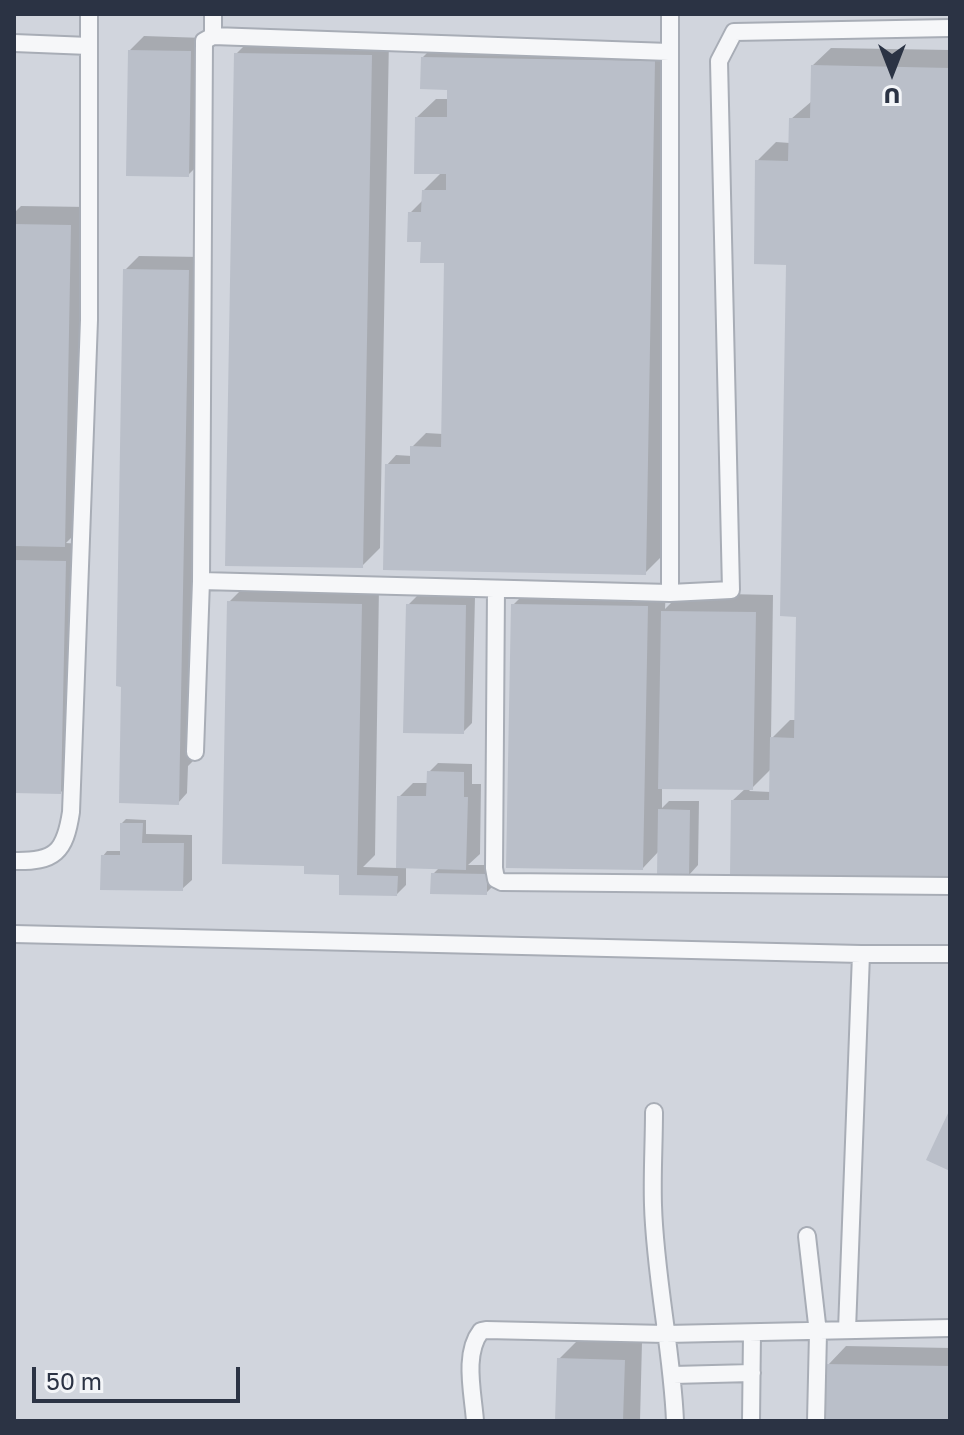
<!DOCTYPE html>
<html>
<head>
<meta charset="utf-8">
<style>
  body { margin:0 }
  #map { position:relative; width:964px; height:1435px; overflow:hidden; background:#e3e6eb; font-family:"Golos Text",sans-serif }
  canvas { display:block }
  .frame { position:absolute; inset:0; border:16px solid #2b3344; pointer-events:none }
  .north { position:absolute; left:852px; top:32px; width:80px; height:80px; -webkit-text-stroke:6px #f3f5f8; paint-order:stroke; rotate:180deg; font-size:22px; font-weight:700; line-height:32px; text-align:center; color:#2b3344 }
  .north::after { content:''; display:block; margin:auto; width:28px; height:36px; background:#2b3344; clip-path:polygon(50% 0,100% 100%,50% 72%,0 100%) }
  .scale { position:absolute; left:32px; top:1367px; width:208px; height:36px; box-sizing:border-box; border:4px solid #2b3344; border-top:0; padding-left:10px; font-size:24px; line-height:28px; white-space:nowrap; color:#2b3344; -webkit-text-stroke:6px #f3f5f8; paint-order:stroke }
</style>
</head>
<body>
<div id="map">
<canvas width="964" height="1435"></canvas>
<div class="frame"></div>
<div class="north">U</div>
<div class="scale">50 m</div>
</div>
<script>
const c = document.querySelector('canvas').getContext('2d');
c.lineJoin = 'round';
function fill(path, color) { c.fillStyle = color; c.fill(path, 'evenodd'); }
function strokePath(path, color, width, dash) { c.strokeStyle = color; c.lineWidth = width; c.lineCap = dash ? 'butt' : 'round'; c.setLineDash(dash || []); c.stroke(path); }
const built = new Path2D(`
  M14,14H950V1421H14Z`);
const shadow = new Path2D(`
  M255,35L389,38L380,548L362,566L236,54Z
  M144,36L205,38L202,161L188,175L130,50Z
  M441,39L673,43L664,554L645,573L387,465L396,455L412,456V447L426,433L443,434L446,261L423,240L410,213L424,199V190L442,172L417,117L436,99H449L450,88L423,57Z
  M831,48L950,50V877L733,800L746,788L662,787V808L669,801H699L698,865L689,875L659,851L643,868L513,605L532,586L666,588L665,609L681,593L773,595L771,739L790,720H796L798,615L788,263L757,161L776,142L790,143L791,119L812,101V66ZM771,769V792L749,791Z
  M21,206L88,207L83,526L66,543L83,544L79,774L61,792L14,791V213Z
  M139,256L202,257L193,761L188,766L187,793L178,803L125,270Z
  M247,584L379,586L375,855L363,867L398,868L399,797L413,783H429V772L438,763L472,764V784H481L480,854L468,865H496L495,884L486,893L433,874L440,867H406V885L397,894L341,873L229,602Z
  M417,596L475,597L472,723L463,732L408,605Z
  M126,819L146,820V834L192,835V880L182,889L103,856L107,851H122V823Z
  M577,1341L642,1342L640,1421H557L559,1359Z
  M846,1346L950,1348V1421H826L828,1365Z`);
const building = new Path2D(`
  M128,50L191,51L189,177L126,176Z
  M234,53L372,55L363,568L225,566Z
  M421,57L655,61L646,575L383,570L385,464H410V446L441,447L444,263H420L421,242H407L408,212H421L422,190H446V174H414L415,117H447V90L420,89Z
  M811,65L950,68V879L730,875L731,800H769L770,737L794,738L796,617L780,616L786,265L754,264L755,160L788,161L789,118H810Z
  M14,224L71,225L65,547L14,546Z
  M123,269L189,270L179,805L119,803L121,687L116,686Z
  M14,560L66,561L61,794L14,793Z
  M227,601L362,604L357,875L398,876L397,896L339,895V875L304,874V866L222,864Z
  M406,604L466,605L464,734L403,733Z
  M511,604L648,606L643,870L506,868Z
  M661,611L756,612L753,790L658,789Z
  M427,771L464,772V797H468L466,870L396,868L397,796H426Z
  M658,809L690,810L689,877L657,876Z
  M120,823H143L142,843H184L183,891L100,890L101,855H120Z
  M431,873L487,874V895L430,894Z
  M950,1109V1171L926,1160Z
  M557,1358L625,1360L623,1421H555Z
  M826,1364L950,1366V1421H824Z`);
const service = new Path2D(`
  M213,36V14
  M14,43L89,46
  M201,581L204,41L213,36L669,52
  M496,589L494,868L496,879L502,882L950,886
  M670,593V14
  M195,752L201,581L670,593L731,590L719,61L734,32L950,28
  M14,861C55,862 65,852 71,812L89,320V14
  M14,934L861,954H950
  M654,1112C654,1143 652,1174 653,1205C655,1277 672,1349 675,1421
  M807,1236L818,1333L816,1421
  M847,1330L861,954
  M673,1375L752,1373
  M475,1421C473,1393 463,1354 481,1331L486,1330L666,1334L950,1328
  M751,1421L752,1333`);
fill(built, '#d1d5dd');
fill(shadow, '#0003');
fill(building, '#babfc9');
strokePath(service, '#a8adb6', 20);
strokePath(service, '#f6f7f9', 16);
</script>
</body>
</html>
